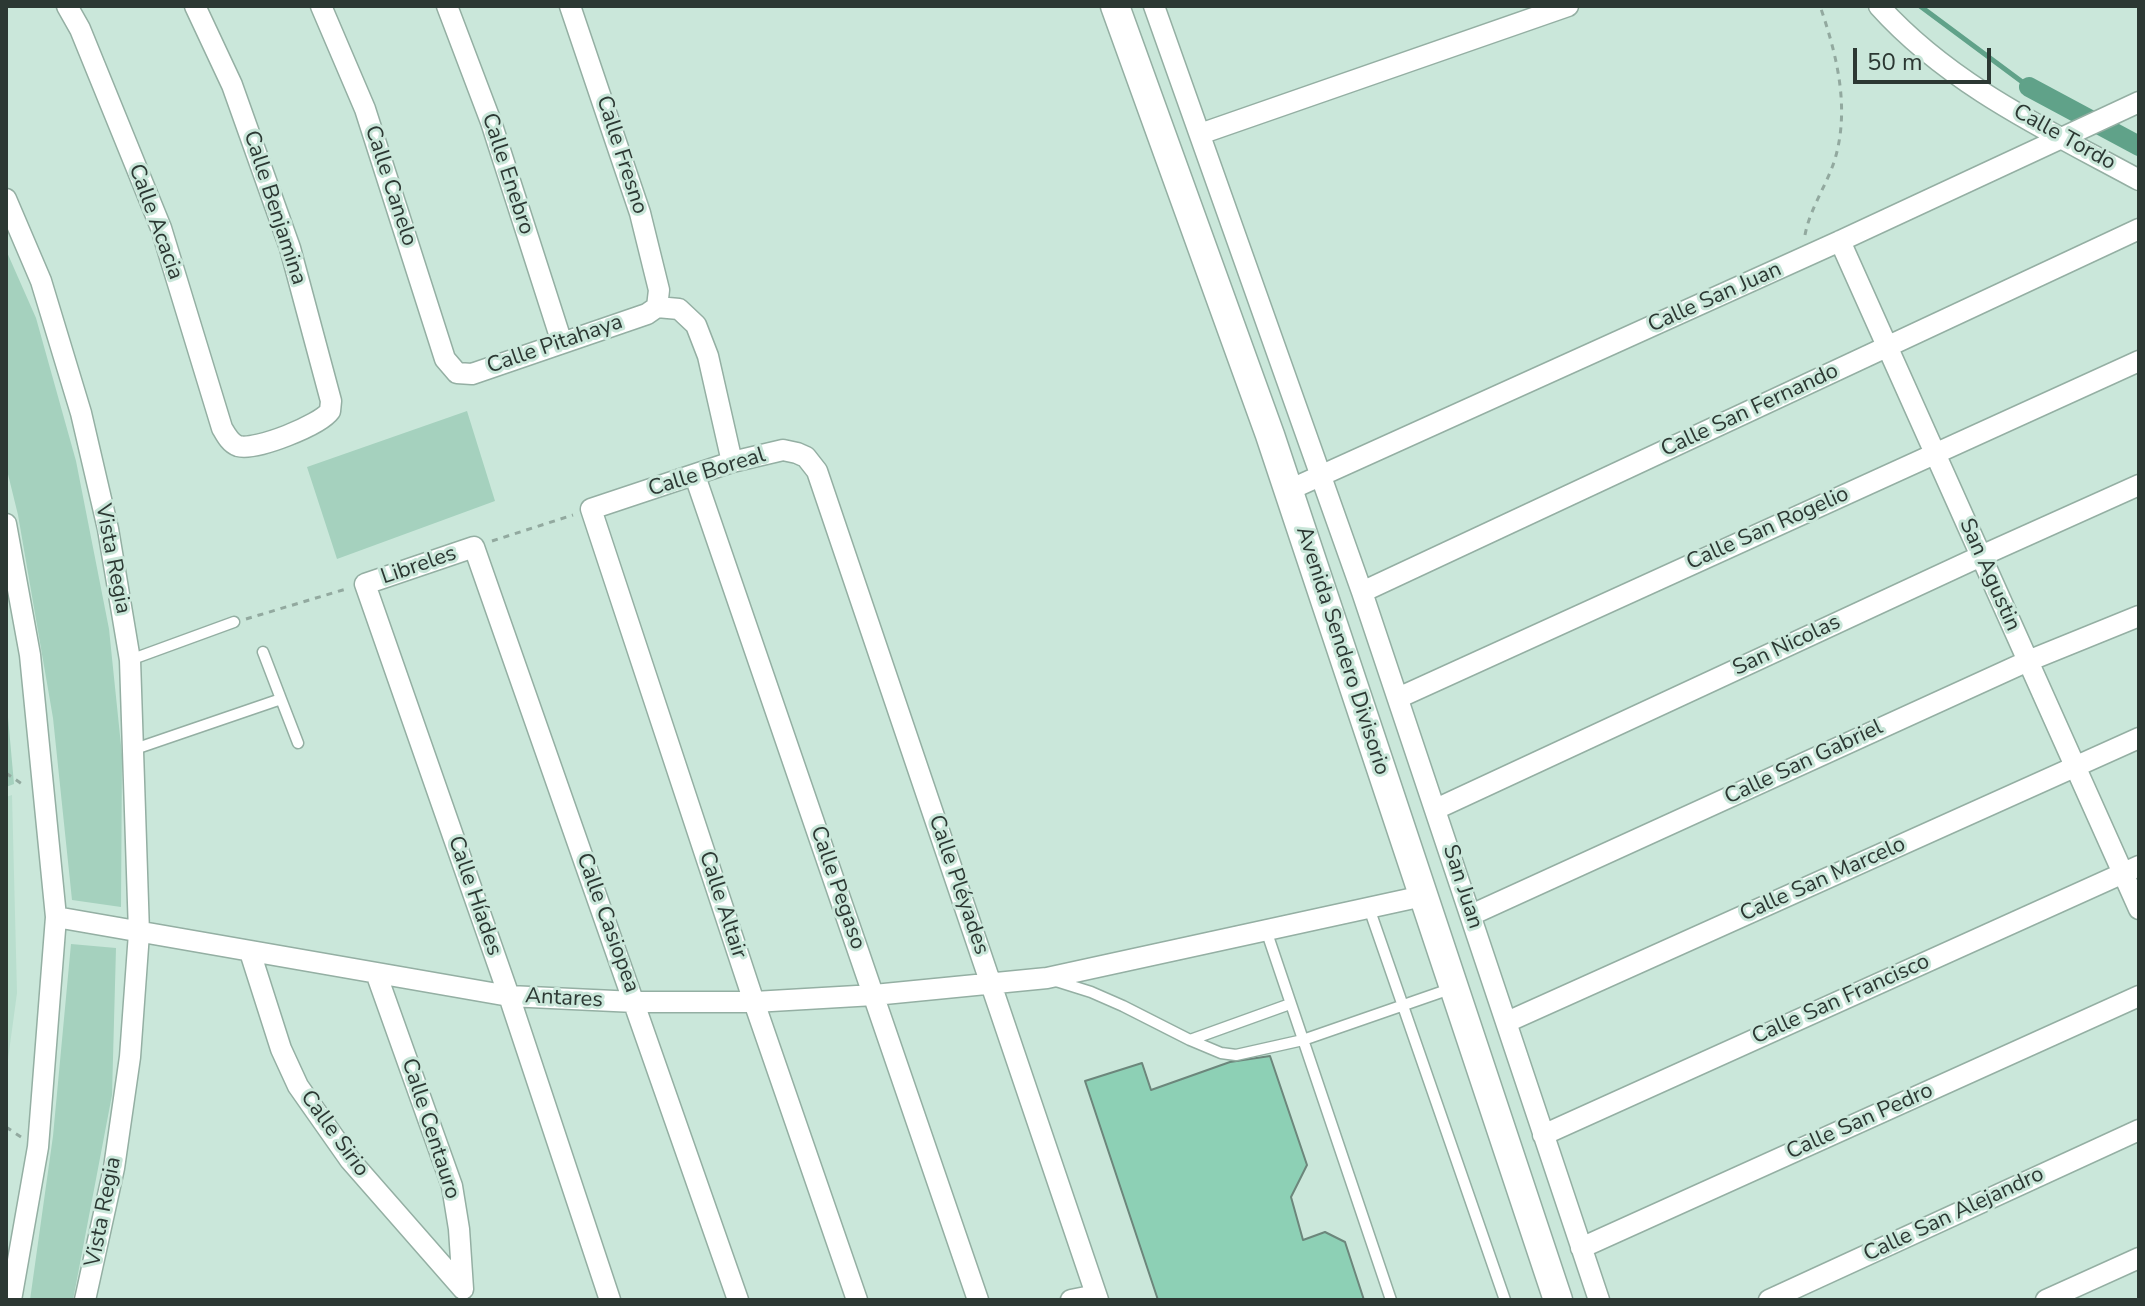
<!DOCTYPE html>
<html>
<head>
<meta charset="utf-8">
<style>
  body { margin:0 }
  #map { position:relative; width:2145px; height:1306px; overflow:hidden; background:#cae7da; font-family:"Nunito Sans",sans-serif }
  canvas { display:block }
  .frame { position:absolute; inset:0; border:8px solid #2c3833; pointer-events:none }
  .scale { position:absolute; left:1853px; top:48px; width:138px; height:36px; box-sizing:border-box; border:4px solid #2c3833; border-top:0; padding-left:10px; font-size:24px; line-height:28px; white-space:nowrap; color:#2c3833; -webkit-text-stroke:6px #cae7da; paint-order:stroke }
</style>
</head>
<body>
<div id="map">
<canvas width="2145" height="1306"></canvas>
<div class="frame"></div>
<div class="scale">50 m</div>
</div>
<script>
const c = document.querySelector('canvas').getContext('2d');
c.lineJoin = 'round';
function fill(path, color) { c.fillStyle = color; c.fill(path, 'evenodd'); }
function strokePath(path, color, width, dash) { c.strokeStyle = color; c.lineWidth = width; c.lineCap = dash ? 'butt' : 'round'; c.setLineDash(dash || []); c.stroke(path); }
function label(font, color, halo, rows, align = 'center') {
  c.font = font + ' "Nunito Sans",sans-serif'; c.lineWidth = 6; c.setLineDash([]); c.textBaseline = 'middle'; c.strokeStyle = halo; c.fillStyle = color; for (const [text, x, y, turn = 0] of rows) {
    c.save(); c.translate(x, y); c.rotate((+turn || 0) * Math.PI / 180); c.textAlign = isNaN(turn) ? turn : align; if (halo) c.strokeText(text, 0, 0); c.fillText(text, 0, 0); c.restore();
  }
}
const built = new Path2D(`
  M12,795L17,993L6,1074V797Z`);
const green = new Path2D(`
  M6,250L36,318L76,461L109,629L122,755L121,907L72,900L53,718L18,515L6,466Z
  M467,411L495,501L337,559L307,467Z
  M6,695L14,784L6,787Z
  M71,944L116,948L112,1095L73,1300H30L53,1136Z`);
const stream = new Path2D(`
  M1920,6L2029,87`);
const canal = new Path2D(`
  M2029,87L2139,146`);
const building = new Path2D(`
  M1270,1056L1307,1165L1291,1197L1303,1240L1325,1232L1345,1242L1364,1300H1158L1085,1081L1142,1063L1151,1090L1230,1062Z`);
const path = new Path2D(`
  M1805,235C1810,208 1827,185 1835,159C1850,108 1837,55 1820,6
  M492,541L573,515
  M246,619L346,589
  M6,773L22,784
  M6,1127L21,1137`);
const lane = new Path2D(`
  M130,660L234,622
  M281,699L298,743
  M132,750L281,699L263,652
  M1369,908L1505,1300
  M1266,930L1391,1300
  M1056,981L1091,992L1123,1006L1190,1040L1221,1053L1236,1055L1303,1040L1450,989
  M1190,1040L1290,1004`);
const street = new Path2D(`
  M67,6L80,29L161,228L222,428C226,435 230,443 238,446C256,451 320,425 330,411L331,401L290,248L232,85L195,6
  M321,6L365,109L445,359L457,373L472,374L647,314L657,307
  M447,6L491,122L562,343
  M570,6L640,213L659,290L657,307
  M1154,6L1362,592L1599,1300
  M1879,6C1950,85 2047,130 2139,180
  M1200,134L1568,6
  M6,199L41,281L81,413L108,529L130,660L139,933L130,1057L114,1168L85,1300
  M1840,241L2139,909
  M657,307L679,309L696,325L708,356L732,462
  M695,476L978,1300
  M1289,490L1840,241L2139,102
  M6,524L30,655L56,917L38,1147L11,1300
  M1362,592L2139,229
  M1398,698L2139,361
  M1436,809L1981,556L2139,485
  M1471,915L2028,661L2139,616
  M56,917L509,996L635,1002H754L874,995L1047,978L1423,896
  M250,952L281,1049L298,1086L350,1160L463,1289
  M376,973L452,1186L459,1229L463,1289
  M1507,1022L2139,738
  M1543,1135L2139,866
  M1581,1248L2139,996
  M610,1300L509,996L365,584L474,547L738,1300
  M857,1300L754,1002L591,509L732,462L783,450L797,453L806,457L817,471L1098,1300
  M1071,1300L1096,1295
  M1769,1300L2139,1130
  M2046,1300L2139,1258`);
const secondary = new Path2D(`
  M1115,6L1270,435L1558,1300`);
const streetNames = [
  ["Calle Tordo",2064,138,29],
  ["Calle Fresno",621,155,72],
  ["Calle Enebro",507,174,72],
  ["Calle Canelo",390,186,72],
  ["Calle Benjamina",274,208,72],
  ["Calle Acacia",155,222,70],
  ["Calle San Juan",1715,298,-24],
  ["Calle Pitahaya",555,345,-19],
  ["Calle San Fernando",1750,411,-25],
  ["Calle Boreal",707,473,-17],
  ["Calle San Rogelio",1768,529,-24],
  ["Vista Regia",112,559,79],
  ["Libreles",419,566,-19],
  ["San Agustin",1989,575,66],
  ["San Nicolas",1787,646,-25],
  ["Avenida Sendero Divisorio",1342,651,72],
  ["Calle San Gabriel",1804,763,-25],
  ["Calle San Marcelo",1823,880,-24],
  ["Calle Pléyades",958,885,71],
  ["San Juan",1462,887,72],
  ["Calle Pegaso",837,888,71],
  ["Calle Híades",474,896,71],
  ["Calle Altair",722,905,72],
  ["Calle Casiopea",607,923,70],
  ["Antares",564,999,3],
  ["Calle San Francisco",1841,1000,-24],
  ["Calle San Pedro",1860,1122,-24],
  ["Calle Centauro",430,1129,72],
  ["Calle Sirio",334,1134,54],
  ["Vista Regia",104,1212,-79],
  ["Calle San Alejandro",1954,1215,-25]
];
fill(built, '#b9dece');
fill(green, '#a5d1be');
strokePath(stream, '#60a289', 5);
strokePath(canal, '#60a289', 20);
fill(building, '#8dd0b5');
strokePath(building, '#6c867b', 2);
strokePath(lane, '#94afa3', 13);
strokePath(street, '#94afa3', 23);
strokePath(secondary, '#94afa3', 31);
strokePath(path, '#92a99f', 3, [6, 6]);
strokePath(lane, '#fff', 10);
strokePath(street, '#fff', 20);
strokePath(secondary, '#fff', 28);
label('22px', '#2c3833', '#cae7da', streetNames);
</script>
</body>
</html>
